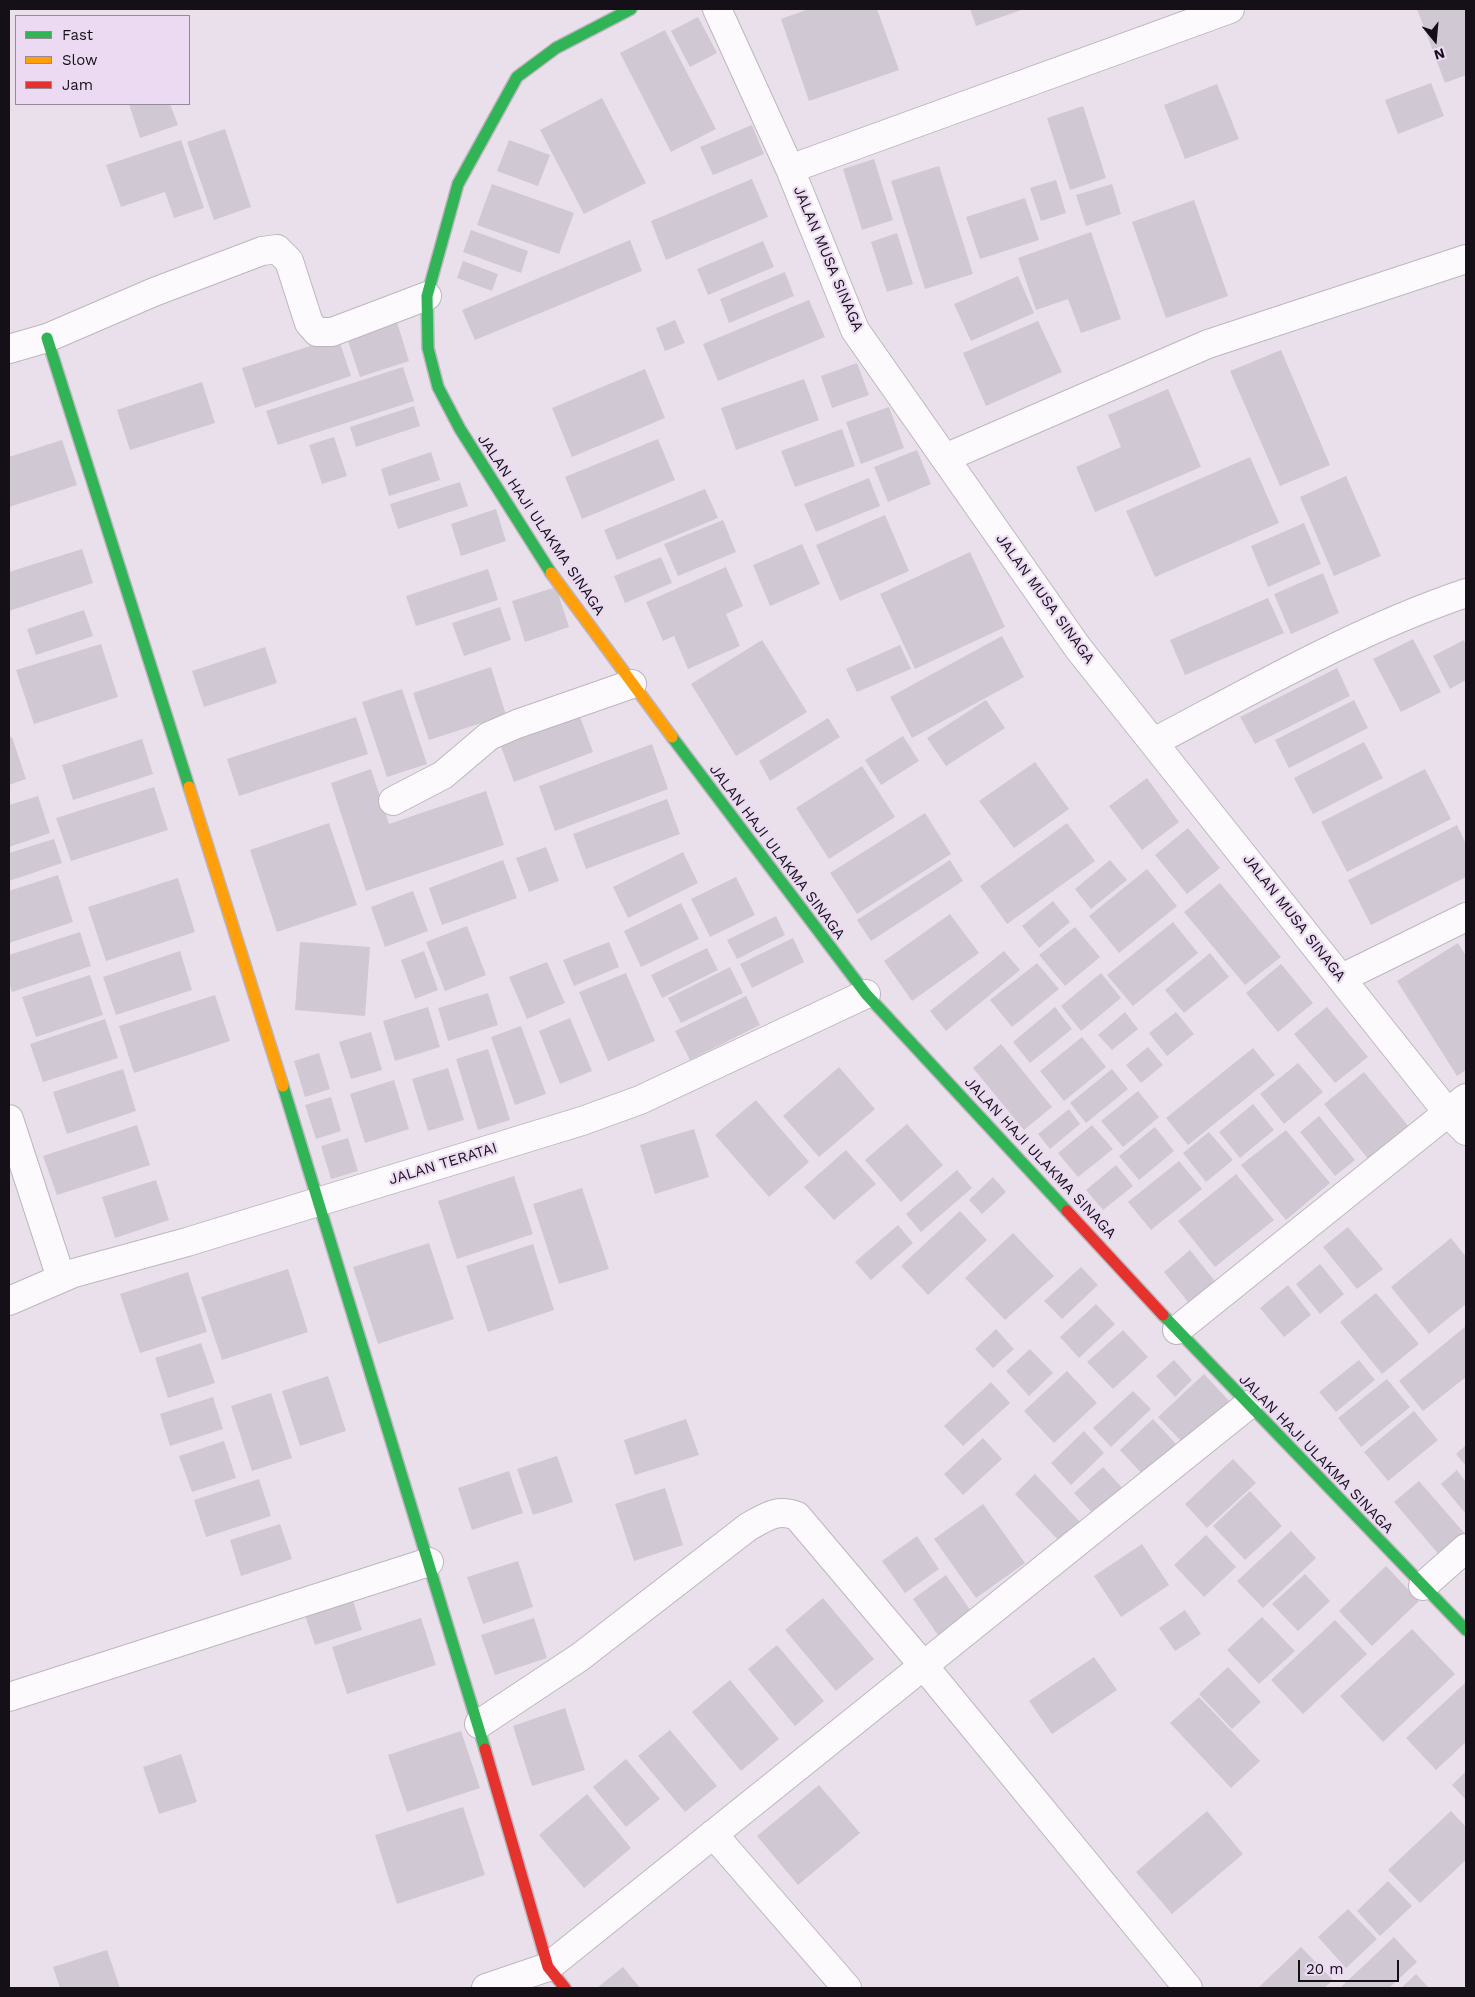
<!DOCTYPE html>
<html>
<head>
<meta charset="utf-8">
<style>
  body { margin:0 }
  #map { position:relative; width:1475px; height:1997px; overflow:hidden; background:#e9e0ec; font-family:"Work Sans",sans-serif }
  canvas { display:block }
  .frame { position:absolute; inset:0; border:10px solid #151018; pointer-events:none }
  .legend { position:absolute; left:15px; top:15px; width:175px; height:90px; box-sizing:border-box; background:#ebdaf2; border:1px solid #95899b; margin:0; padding:6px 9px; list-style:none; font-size:15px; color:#151018 }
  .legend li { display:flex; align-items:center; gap:10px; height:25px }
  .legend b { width:25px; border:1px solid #95899b }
  .north { position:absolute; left:1410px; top:15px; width:50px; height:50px; -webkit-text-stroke:4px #ebdaf2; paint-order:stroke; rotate:163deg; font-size:14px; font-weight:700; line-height:20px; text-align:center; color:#151018 }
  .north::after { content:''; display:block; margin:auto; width:18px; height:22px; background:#151018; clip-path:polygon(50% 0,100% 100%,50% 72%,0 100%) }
  .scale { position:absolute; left:1298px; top:1960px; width:101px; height:22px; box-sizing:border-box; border:2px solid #151018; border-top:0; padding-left:6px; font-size:15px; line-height:18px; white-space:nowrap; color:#151018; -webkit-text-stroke:4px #ebdaf2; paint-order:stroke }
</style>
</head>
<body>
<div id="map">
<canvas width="1475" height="1997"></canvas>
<div class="frame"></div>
<ul class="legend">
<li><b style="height:6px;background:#30b455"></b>Fast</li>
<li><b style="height:6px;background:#ff9f0a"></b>Slow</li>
<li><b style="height:6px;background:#e5322d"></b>Jam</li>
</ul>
<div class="north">N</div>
<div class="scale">20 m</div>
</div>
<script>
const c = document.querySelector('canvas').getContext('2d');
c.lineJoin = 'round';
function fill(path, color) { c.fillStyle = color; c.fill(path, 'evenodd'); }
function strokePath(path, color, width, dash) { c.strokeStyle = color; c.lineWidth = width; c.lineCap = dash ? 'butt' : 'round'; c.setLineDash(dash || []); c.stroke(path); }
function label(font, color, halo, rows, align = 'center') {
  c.font = font + ' "Work Sans",sans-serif'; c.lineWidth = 4.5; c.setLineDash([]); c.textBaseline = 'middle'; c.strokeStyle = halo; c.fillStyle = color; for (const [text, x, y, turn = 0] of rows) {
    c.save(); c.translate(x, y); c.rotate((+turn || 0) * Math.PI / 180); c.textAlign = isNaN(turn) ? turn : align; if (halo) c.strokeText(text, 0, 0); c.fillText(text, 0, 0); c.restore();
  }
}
const building = new Path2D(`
  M809,9H877L899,70L809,101L781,19Z
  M970,9H1024L976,26Z
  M1417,9H1466V75L1445,83Z
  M698,17L717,53L690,67L671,31Z
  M665,30L716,129L671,152L620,53Z
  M1431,83L1444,116L1398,134L1385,100Z
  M1217,84L1239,139L1185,159L1164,105Z
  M602,98L646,183L584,214L540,130Z
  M129,104H170L178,125L140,138Z
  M1083,106L1106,178L1070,190L1047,118Z
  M752,125L764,154L713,175L700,147Z
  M225,129L251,207L214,220L187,142Z
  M181,140L204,208L174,218L165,192L121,207L106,165Z
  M509,140L550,155L538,186L497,171Z
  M874,159L893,220L862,230L843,169Z
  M939,166L973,274L925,289L891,181Z
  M752,179L768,217L666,260L651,221Z
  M1056,180L1066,213L1041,221L1030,188Z
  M492,184L574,213L559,254L477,225Z
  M1112,184L1121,214L1086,226L1076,195Z
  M1025,198L1039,240L980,259L966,217Z
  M1194,200L1228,296L1166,318L1132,222Z
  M471,230L528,251L521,273L463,252Z
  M1091,232L1121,319L1081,333L1068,299L1036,310L1018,258Z
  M897,233L913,284L887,292L871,242Z
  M630,240L642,271L475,340L462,310Z
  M763,241L774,267L708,295L697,269Z
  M463,261L498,274L492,291L457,278Z
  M785,272L794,296L729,323L720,299Z
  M1018,276L1034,313L971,341L954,304Z
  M809,300L825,337L718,381L703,344Z
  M396,319L409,361L360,377L346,335Z
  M675,320L685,343L665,351L656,328Z
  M1038,321L1062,372L986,406L963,353Z
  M338,337L351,376L255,408L242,368Z
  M1281,350L1330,465L1280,486L1230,371Z
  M857,363L869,395L832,408L821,376Z
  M403,367L414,401L278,445L266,411Z
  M645,369L665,418L572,457L552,408Z
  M804,379L819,420L736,450L721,408Z
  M202,382L215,423L130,450L117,410Z
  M1168,389L1201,467L1095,512L1076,467L1121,447L1108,415Z
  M414,406L420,426L356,447L350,427Z
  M889,407L904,448L861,464L846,422Z
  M842,429L855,466L795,487L781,451Z
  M334,437L347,476L322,484L309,445Z
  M658,439L675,480L582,519L565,477Z
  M62,440L77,485L9,507V457Z
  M917,450L931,484L888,502L874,467Z
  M431,452L440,480L389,496L381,469Z
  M1250,457L1279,523L1155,577L1126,511Z
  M1346,476L1381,556L1334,576L1300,497Z
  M869,478L880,506L816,532L804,504Z
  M460,482L468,506L398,529L390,504Z
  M705,489L718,518L617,560L604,530Z
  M496,509L506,541L461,556L451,524Z
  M885,515L909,571L840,601L816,545Z
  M723,520L736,552L678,576L664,544Z
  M1304,523L1321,564L1268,587L1251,546Z
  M802,544L820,584L770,606L753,565Z
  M82,549L93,583L9,611V572Z
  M970,552L1005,627L915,669L880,594Z
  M661,557L672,583L625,603L614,576Z
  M726,567L743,606L726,614L740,646L688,669L674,636L663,641L646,602Z
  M488,569L498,600L416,626L406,596Z
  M1323,573L1339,613L1291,634L1274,594Z
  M556,587L569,627L525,642L512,601Z
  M1268,598L1284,633L1185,675L1170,640Z
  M500,607L511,640L464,656L452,623Z
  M84,610L93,636L36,655L27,629Z
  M1002,636L1024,677L912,738L890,697Z
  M1413,639L1441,692L1401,712L1373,659Z
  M762,640L807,712L736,756L691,684Z
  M1464,640L1466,645V680L1450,689L1433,656Z
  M101,644L118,697L34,724L16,670Z
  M900,645L911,669L857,692L846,669Z
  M265,647L277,683L204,707L192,671Z
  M491,667L506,715L429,740L413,693Z
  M1337,668L1350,696L1255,744L1240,717Z
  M402,689L427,764L387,777L362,702Z
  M986,700L1005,728L946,766L927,738Z
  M1354,700L1368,728L1289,768L1275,740Z
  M579,714L593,752L514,782L500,744Z
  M356,717L368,754L239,796L227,759Z
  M828,718L840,737L770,781L759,761Z
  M903,736L919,761L881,785L865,760Z
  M12,737L26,779L9,785V738Z
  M142,739L153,774L73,800L62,765Z
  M1364,742L1383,778L1313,814L1294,778Z
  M652,744L668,789L555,831L539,786Z
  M1035,762L1069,809L1014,848L979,801Z
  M862,766L895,817L829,859L796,808Z
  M371,769L389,824L486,791L504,845L366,891L331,783Z
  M1425,769L1451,819L1347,872L1321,822Z
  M1147,778L1179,822L1142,850L1109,806Z
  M154,787L168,830L71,861L56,818Z
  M38,796L50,833L9,847V805Z
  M667,799L680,834L586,869L573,834Z
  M925,813L951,854L857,914L830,873Z
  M329,823L357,905L277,932L250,850Z
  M1067,823L1095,861L1007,924L980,886Z
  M1457,825L1466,844V877L1371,925L1348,880Z
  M1188,828L1220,868L1187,894L1155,855Z
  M54,839L62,863L9,881V853Z
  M546,847L559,881L529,892L516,858Z
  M683,852L698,883L628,918L613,887Z
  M503,860L517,898L442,925L429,888Z
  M950,860L963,881L871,941L857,920Z
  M1110,860L1127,880L1091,909L1075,889Z
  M1147,869L1177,906L1119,953L1089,916Z
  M58,875L73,922L9,943V891Z
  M736,877L755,915L710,937L691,899Z
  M178,878L195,932L106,961L88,907Z
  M1220,883L1281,957L1245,985L1184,912Z
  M413,891L428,931L385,947L371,907Z
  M1053,901L1070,922L1039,948L1022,926Z
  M681,903L699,939L641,967L624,931Z
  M950,914L979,953L912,1001L884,961Z
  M776,916L785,935L737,959L727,940Z
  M1173,922L1198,953L1133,1006L1107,975Z
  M467,926L486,975L445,991L426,942Z
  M1075,927L1100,957L1065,986L1039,955Z
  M80,932L91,966L12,992L9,981V955Z
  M793,938L804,962L752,988L740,964Z
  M300,942L370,947L365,1016L295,1010Z
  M609,942L619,967L574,986L563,960Z
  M1458,943L1466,956V1070L1457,1076L1397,981Z
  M707,948L718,970L662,998L651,975Z
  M180,951L192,990L116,1015L103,977Z
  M424,951L438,990L415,999L401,960Z
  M1004,951L1020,970L946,1031L930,1011Z
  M1210,953L1229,977L1184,1013L1165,990Z
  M547,962L565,1003L527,1019L509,977Z
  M1037,963L1059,989L1012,1027L990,1000Z
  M1281,964L1313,1003L1278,1032L1246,993Z
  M730,967L743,993L681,1023L668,998Z
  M626,973L655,1041L608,1061L579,992Z
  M1101,973L1121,998L1081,1031L1061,1006Z
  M90,975L103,1015L36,1037L22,997Z
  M488,993L498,1025L448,1041L438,1008Z
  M215,995L230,1041L134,1073L119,1026Z
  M746,996L760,1025L690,1060L675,1031Z
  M428,1007L440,1047L395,1061L383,1021Z
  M1055,1007L1072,1029L1030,1063L1013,1042Z
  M1327,1007L1368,1057L1335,1083L1294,1034Z
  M1125,1012L1138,1029L1112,1050L1098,1035Z
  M1176,1012L1194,1034L1167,1056L1149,1033Z
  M570,1018L592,1071L560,1084L539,1031Z
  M105,1019L118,1058L43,1082L30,1044Z
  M521,1026L546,1094L515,1105L491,1037Z
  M371,1032L382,1070L351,1079L339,1042Z
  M1082,1037L1106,1067L1064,1101L1040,1071Z
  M1001,1044L1052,1107L1024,1130L973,1068Z
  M1148,1047L1163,1065L1141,1083L1126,1065Z
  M1253,1048L1275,1075L1188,1145L1166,1118Z
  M488,1049L510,1120L478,1130L456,1059Z
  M319,1053L330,1089L305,1097L294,1061Z
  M1298,1063L1323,1092L1284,1124L1260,1094Z
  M839,1067L875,1109L819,1157L783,1116Z
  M448,1068L464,1120L428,1131L412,1079Z
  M123,1069L136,1111L67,1134L53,1092Z
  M1112,1069L1128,1089L1086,1123L1070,1103Z
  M1364,1072L1414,1133L1373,1165L1324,1104Z
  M394,1080L409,1129L365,1143L350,1094Z
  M1138,1091L1159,1117L1123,1147L1101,1121Z
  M331,1097L341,1131L316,1139L305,1105Z
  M756,1100L809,1162L769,1197L715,1135Z
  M1253,1104L1274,1130L1240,1158L1219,1132Z
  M1069,1109L1080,1124L1050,1149L1038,1134Z
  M1319,1116L1355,1160L1335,1176L1300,1132Z
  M907,1124L943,1165L901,1202L865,1160Z
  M137,1125L150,1165L57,1195L43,1156Z
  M1092,1125L1113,1149L1078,1177L1058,1153Z
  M1155,1127L1174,1151L1139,1180L1119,1156Z
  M694,1129L709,1177L655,1194L640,1145Z
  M1286,1130L1330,1183L1286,1220L1241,1165Z
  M1209,1132L1233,1160L1206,1182L1183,1153Z
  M348,1138L358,1171L331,1179L321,1146Z
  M846,1150L876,1184L834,1220L804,1187Z
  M1179,1161L1202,1189L1151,1230L1128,1202Z
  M1116,1165L1133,1186L1103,1210L1086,1190Z
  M957,1170L972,1188L921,1232L906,1214Z
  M1236,1174L1274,1220L1215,1267L1178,1221Z
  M514,1176L533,1234L457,1259L438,1201Z
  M993,1177L1006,1192L982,1214L969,1200Z
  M156,1180L169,1220L115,1238L102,1197Z
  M582,1188L609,1269L559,1284L533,1204Z
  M960,1211L987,1240L928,1295L901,1266Z
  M898,1225L913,1243L871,1280L855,1262Z
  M1348,1227L1383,1269L1357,1289L1323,1247Z
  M1013,1233L1054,1276L1005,1320L965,1278Z
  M1451,1238L1466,1257V1304L1429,1334L1391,1287Z
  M429,1243L454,1319L378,1344L353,1267Z
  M533,1244L554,1310L488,1332L466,1266Z
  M1190,1250L1218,1285L1191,1306L1164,1272Z
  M1320,1264L1344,1294L1320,1314L1296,1284Z
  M1081,1267L1098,1285L1062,1319L1044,1301Z
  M288,1269L308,1332L222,1360L201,1297Z
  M188,1272L207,1332L140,1353L120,1294Z
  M1288,1285L1311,1315L1284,1337L1260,1308Z
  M1376,1293L1419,1344L1382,1374L1340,1322Z
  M1096,1304L1115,1324L1079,1358L1060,1337Z
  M1466,1326V1377L1423,1411L1399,1381Z
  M996,1329L1014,1349L993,1368L975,1349Z
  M1123,1330L1148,1357L1113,1389L1087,1362Z
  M201,1343L215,1383L168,1398L155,1358Z
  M1030,1349L1053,1373L1029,1396L1006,1371Z
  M1174,1360L1192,1380L1175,1397L1156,1376Z
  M1359,1360L1375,1380L1336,1412L1319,1392Z
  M1067,1371L1097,1403L1054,1443L1024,1411Z
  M1204,1374L1230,1402L1184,1444L1158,1417Z
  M328,1376L346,1431L300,1446L282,1391Z
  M1387,1379L1410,1407L1361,1447L1338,1418Z
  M991,1382L1010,1403L963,1446L944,1426Z
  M1133,1391L1151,1409L1111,1447L1093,1428Z
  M271,1393L292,1458L252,1471L231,1406Z
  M213,1397L223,1429L170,1446L160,1414Z
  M1414,1411L1438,1440L1388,1481L1364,1452Z
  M686,1419L699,1455L635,1475L624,1440Z
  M1153,1419L1176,1444L1143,1475L1120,1450Z
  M1084,1431L1104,1453L1071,1485L1051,1463Z
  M983,1438L1002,1459L963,1495L944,1474Z
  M224,1441L236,1478L192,1492L179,1456Z
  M1466,1445V1466L1456,1454Z
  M557,1456L573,1502L533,1515L517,1469Z
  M1233,1459L1256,1483L1207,1528L1185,1504Z
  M1103,1467L1126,1492L1098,1519L1074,1493Z
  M1457,1470L1466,1482V1514L1441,1484Z
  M509,1471L523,1513L472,1530L458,1488Z
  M1035,1474L1081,1523L1060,1542L1015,1494Z
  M259,1479L271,1516L206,1537L194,1500Z
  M1419,1481L1466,1535L1441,1557L1394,1502Z
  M665,1488L683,1545L634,1561L615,1504Z
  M1250,1491L1282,1526L1245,1560L1213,1526Z
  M983,1504L1025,1563L976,1598L934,1539Z
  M280,1524L292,1559L241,1576L230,1540Z
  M1291,1531L1316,1558L1263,1608L1237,1581Z
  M1206,1535L1236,1567L1204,1597L1174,1565Z
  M917,1536L939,1569L905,1593L882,1561Z
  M1142,1544L1169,1585L1121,1617L1094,1576Z
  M518,1561L533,1607L483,1624L467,1577Z
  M1386,1566L1419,1601L1372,1646L1339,1611Z
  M1305,1574L1330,1601L1298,1631L1272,1604Z
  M946,1575L971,1611L938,1635L913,1599Z
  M351,1594L362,1630L315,1645L303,1609Z
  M823,1598L874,1659L836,1691L785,1630Z
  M1185,1610L1201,1634L1175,1651L1159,1628Z
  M1262,1617L1295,1651L1259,1684L1227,1650Z
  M421,1618L436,1665L347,1694L332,1647Z
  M534,1618L547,1658L495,1675L481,1635Z
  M1335,1620L1367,1654L1303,1714L1271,1680Z
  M1412,1629L1455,1674L1383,1742L1340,1696Z
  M777,1645L824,1701L795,1726L748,1669Z
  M1094,1657L1117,1690L1052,1734L1029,1701Z
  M1228,1667L1261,1702L1232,1729L1199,1694Z
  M730,1680L779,1739L741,1771L692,1712Z
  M1466,1682V1742L1436,1770L1406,1738Z
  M1199,1697L1260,1761L1231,1788L1170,1723Z
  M565,1708L585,1770L532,1786L513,1726Z
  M670,1730L717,1786L685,1812L638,1756Z
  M461,1731L480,1788L407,1812L388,1755Z
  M181,1754L197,1802L159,1814L143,1767Z
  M626,1759L660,1799L626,1827L593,1787Z
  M1466,1771V1800L1452,1785Z
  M819,1785L860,1833L798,1885L757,1836Z
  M587,1794L631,1848L584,1888L539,1835Z
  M463,1807L485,1875L397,1904L375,1835Z
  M1207,1811L1243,1854L1172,1914L1136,1872Z
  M1451,1811L1466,1827V1860L1420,1903L1388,1870Z
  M1388,1881L1412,1906L1380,1936L1357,1911Z
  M1348,1909L1377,1939L1346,1968L1318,1937Z
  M1394,1937L1417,1962L1389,1988H1340Z
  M1301,1947L1333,1980L1324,1988H1258Z
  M107,1950L120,1988H60L53,1967Z
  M623,1967L640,1988H597Z
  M1416,1974L1429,1988H1401Z`);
const street = new Path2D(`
  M717,9L790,169L855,330L1078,648L1448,1113L1466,1131
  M790,169L1230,9
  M9,349L47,338L154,292L262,251L277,249L289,261L309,323L317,332H332L427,296
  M945,458L1208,344L1466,259
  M1154,742C1256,688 1357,630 1466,593
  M393,801L443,775L489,736L517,724L632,684
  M1342,978L1466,917
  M9,1119L61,1278
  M9,1301L74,1273L187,1242L582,1121L640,1100L866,994
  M1177,1330L1466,1098
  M1423,1586L1466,1548
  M9,1697L429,1562
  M479,1724L580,1657L748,1527C766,1517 777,1508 797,1516L923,1665L1188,1988
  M713,1834L847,1988
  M486,1988L548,1967L1248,1405`);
const fast = new Path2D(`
  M47,338L189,787
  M551,573L460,429L438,387L428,348L427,296L458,184L517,77L556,48L631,9
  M672,737L866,994L1067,1211
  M283,1086L485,1749
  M1163,1315L1466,1630`);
const slow = new Path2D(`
  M551,573L672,737
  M189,787L283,1086`);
const jam = new Path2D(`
  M1067,1211L1163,1315
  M485,1749L548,1967L565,1988`);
const streetNames = [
  ["JALAN MUSA SINAGA",828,259,67],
  ["JALAN HAJI ULAKMA SINAGA",541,525,56],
  ["JALAN MUSA SINAGA",1045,599,54],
  ["JALAN HAJI ULAKMA SINAGA",777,852,53],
  ["JALAN MUSA SINAGA",1294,918,52],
  ["JALAN HAJI ULAKMA SINAGA",1040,1158,47],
  ["JALAN TERATAI",443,1164,-17],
  ["JALAN HAJI ULAKMA SINAGA",1316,1454,46]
];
fill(building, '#d0c8d3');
strokePath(street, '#bdb6c0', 30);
strokePath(fast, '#bdb6c0', 14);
strokePath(slow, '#bdb6c0', 14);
strokePath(jam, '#bdb6c0', 14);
strokePath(street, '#fcfafc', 28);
strokePath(fast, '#30b455', 11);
strokePath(slow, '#ff9f0a', 11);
strokePath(jam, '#e5322d', 11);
label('15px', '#151018', '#ebdaf2', streetNames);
</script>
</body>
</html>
